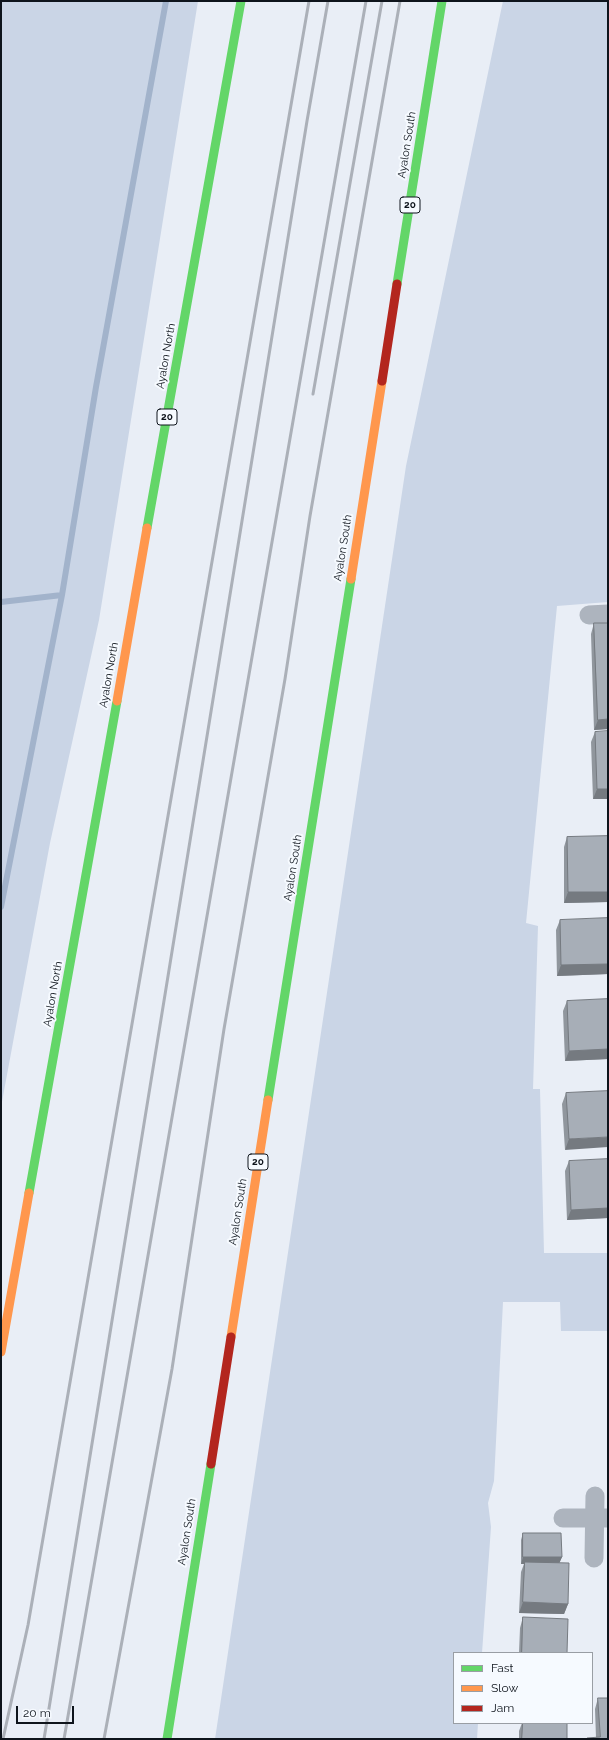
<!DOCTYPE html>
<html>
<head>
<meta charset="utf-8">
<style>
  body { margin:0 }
  #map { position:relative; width:609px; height:1740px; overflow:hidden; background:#e9eef6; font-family:Raleway,sans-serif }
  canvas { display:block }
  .frame { position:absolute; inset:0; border:2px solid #0e141c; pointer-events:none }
  .legend { position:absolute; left:453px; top:1652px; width:140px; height:72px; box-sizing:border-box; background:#f6faff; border:1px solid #999ea4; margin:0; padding:5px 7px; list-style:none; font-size:12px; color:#0e141c }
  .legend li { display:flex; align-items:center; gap:8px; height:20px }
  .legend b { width:20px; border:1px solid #999ea4 }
  .scale { position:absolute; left:16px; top:1706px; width:58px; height:18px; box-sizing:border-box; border:2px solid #0e141c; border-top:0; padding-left:5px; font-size:12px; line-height:14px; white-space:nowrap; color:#0e141c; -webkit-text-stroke:3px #f6faff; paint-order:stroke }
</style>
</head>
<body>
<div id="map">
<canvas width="609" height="1740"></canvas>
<div class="frame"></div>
<ul class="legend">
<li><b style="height:5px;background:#63d668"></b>Fast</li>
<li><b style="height:5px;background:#ff974d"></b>Slow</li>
<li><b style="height:5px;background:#b3261e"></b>Jam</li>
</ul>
<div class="scale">20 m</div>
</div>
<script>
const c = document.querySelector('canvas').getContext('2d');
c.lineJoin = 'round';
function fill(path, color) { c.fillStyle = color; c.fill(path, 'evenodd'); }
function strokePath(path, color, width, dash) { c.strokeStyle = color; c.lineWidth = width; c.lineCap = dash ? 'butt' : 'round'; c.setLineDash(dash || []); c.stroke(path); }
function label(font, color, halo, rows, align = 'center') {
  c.font = font + ' Raleway,sans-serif'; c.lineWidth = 4; c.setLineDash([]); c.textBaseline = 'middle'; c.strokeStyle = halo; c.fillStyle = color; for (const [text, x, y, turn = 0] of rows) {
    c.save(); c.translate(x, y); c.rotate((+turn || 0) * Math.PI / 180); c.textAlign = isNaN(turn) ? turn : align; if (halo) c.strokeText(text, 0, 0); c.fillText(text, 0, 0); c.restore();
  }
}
const green = new Path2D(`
  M1,1H198L99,620L50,843L1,1107Z
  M503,1H608V602L557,606L526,923L538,926L533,1089H540L544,1253H608V1331H561L560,1302H503L494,1481L488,1503L491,1527L482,1653H454V1723H478L477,1739H215L406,466Z`);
const stream = new Path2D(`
  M1,602L62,595
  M1,907L62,595L96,387L166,1`);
const street = new Path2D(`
  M589,615L608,614
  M563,1518H608
  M594,1558L595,1496`);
const fast = new Path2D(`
  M397,284L442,1
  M147,528L241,1
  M268,1100L351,579
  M29,1193L117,701
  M167,1739L211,1464`);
const slow = new Path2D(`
  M351,579L382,381
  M117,701L147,528
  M231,1337L268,1100
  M1,1352L29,1193`);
const jam = new Path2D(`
  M382,381L397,284
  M211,1464L231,1337`);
const rail = new Path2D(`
  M313,394L382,1
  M3,1739L28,1625L309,1
  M44,1739L307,121L328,1
  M64,1739L366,1
  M104,1739L172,1369L224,1029L285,679L310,516L400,1`);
const wall = new Path2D(`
  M594,623L608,729L594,730L591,634Z
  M595,732L608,799H593L591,742Z
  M608,836V902L564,903V847L567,837Z
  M608,918V974L557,976L556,930L560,920Z
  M608,999V1059L565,1061L563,1011L567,1001Z
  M608,1091L565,1150L562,1104L566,1093Z
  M608,1159V1218L567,1220L565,1171L569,1161Z
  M523,1533L562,1557L559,1563L568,1604L564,1614L519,1613L521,1572L524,1564H521V1540Z
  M523,1617L567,1653H519L520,1628Z
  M598,1698L608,1739H586L587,1738H596L595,1709Z
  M522,1723H567V1739H519V1731Z`);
const shadedWall = new Path2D(`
  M608,719V729L594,730L598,720Z
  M597,789H608V799H593Z
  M568,892H608V902L564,903Z
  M608,964V974L557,976L561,965Z
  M608,1049V1059L565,1061L569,1051Z
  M608,1137V1147L565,1150L569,1139Z
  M608,1208V1218L567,1220L571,1210Z
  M523,1557H562L559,1564L525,1562L524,1564H521Z
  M523,1602L568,1604L564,1614L519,1613Z`);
const building = new Path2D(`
  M594,623H608V719L598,720Z
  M608,731V789H597L595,732Z
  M608,836V892H568L567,837Z
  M608,918V964L561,965L560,920Z
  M608,999V1049L569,1051L567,1001Z
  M608,1091V1137L569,1139L566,1093Z
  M608,1159V1208L571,1210L569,1161Z
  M523,1533H561L562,1557H523Z
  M525,1562L569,1563L568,1604L523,1602Z
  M523,1617L568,1619L567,1653H522Z
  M598,1698H608V1739H587V1738L600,1737Z
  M523,1723H567V1739H522Z`);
const shields = [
  [410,205,20],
  [167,417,20],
  [258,1162,20]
];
const shieldNames = [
  ["20",410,205],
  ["20",167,417],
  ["20",258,1162]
];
const streetNames = [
  ["Ayalon South",407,145,-81],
  ["Ayalon North",166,356,-80],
  ["Ayalon South",343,548,-81],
  ["Ayalon North",109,675,-80],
  ["Ayalon South",293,868,-81],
  ["Ayalon North",53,994,-80],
  ["Ayalon South",238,1212,-81],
  ["Ayalon South",187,1532,-81]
];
fill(green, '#cad5e6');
strokePath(stream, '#a2b3cb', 6);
strokePath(street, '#adb4be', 19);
strokePath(fast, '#63d668', 9);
strokePath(slow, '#ff974d', 9);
strokePath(jam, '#b3261e', 9);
strokePath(rail, '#abb0b8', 3);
fill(wall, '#90969d');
fill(shadedWall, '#757a80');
fill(building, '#a7aeb7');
strokePath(building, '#757a80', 1);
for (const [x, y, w] of shields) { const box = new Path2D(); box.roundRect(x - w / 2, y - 8, w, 16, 3); c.fillStyle = '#f6faff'; c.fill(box); strokePath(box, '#0e141c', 1); }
label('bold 10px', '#0e141c', null, shieldNames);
label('11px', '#0e141c', '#f6faff', streetNames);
</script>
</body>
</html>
